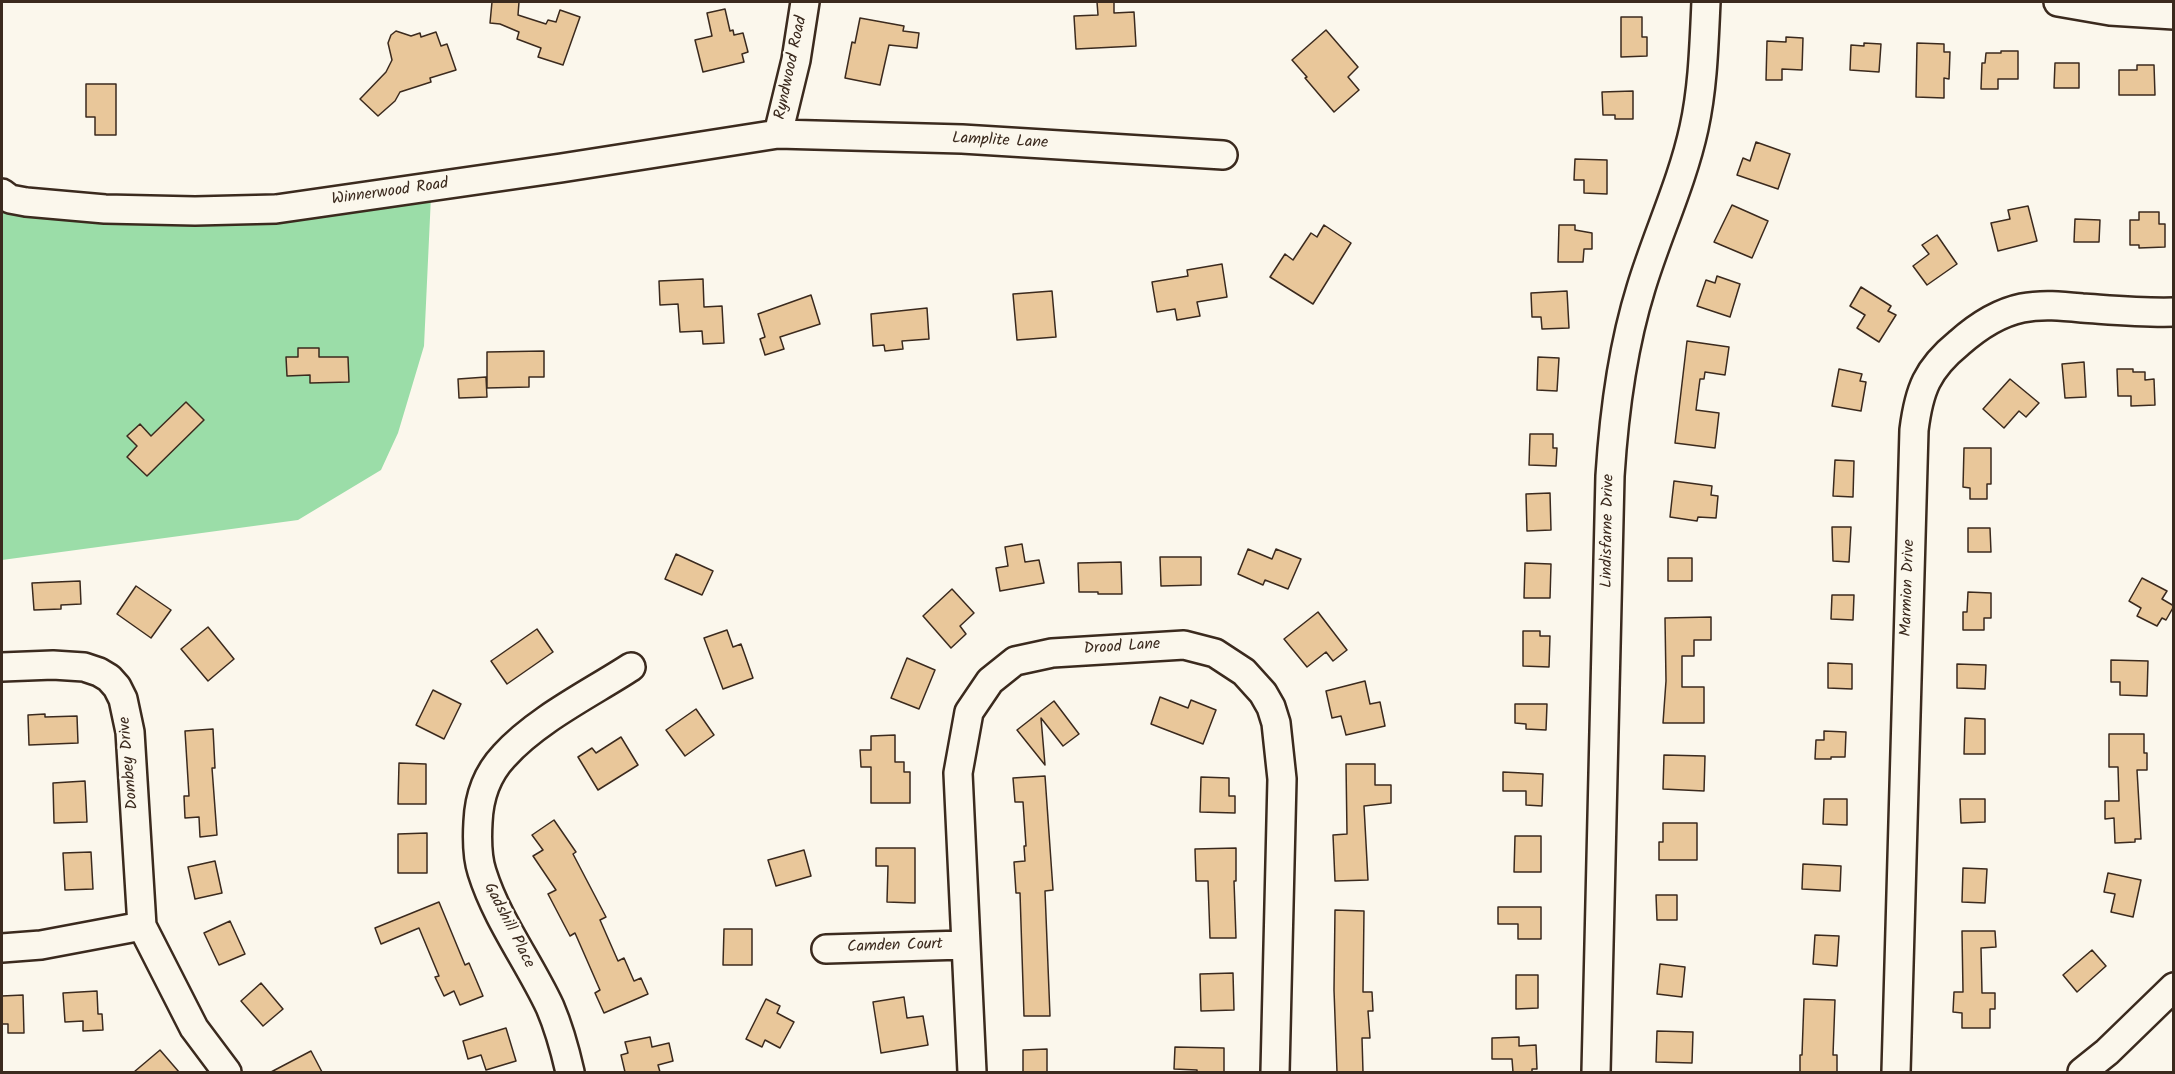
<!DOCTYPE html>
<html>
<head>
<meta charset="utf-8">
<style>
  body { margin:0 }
  #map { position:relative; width:2175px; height:1074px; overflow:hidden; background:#fbf7ec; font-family:Kalam,sans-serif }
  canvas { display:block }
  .frame { position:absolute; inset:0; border:3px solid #3b2a1e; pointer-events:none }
</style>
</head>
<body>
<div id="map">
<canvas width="2175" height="1074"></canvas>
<div class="frame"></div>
</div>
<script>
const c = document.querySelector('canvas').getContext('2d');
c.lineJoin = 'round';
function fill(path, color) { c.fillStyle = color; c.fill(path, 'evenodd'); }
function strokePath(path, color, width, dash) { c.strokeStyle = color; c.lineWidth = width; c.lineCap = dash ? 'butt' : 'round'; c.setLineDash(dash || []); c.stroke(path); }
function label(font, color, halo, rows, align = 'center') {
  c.font = font + ' Kalam,sans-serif'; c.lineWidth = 4.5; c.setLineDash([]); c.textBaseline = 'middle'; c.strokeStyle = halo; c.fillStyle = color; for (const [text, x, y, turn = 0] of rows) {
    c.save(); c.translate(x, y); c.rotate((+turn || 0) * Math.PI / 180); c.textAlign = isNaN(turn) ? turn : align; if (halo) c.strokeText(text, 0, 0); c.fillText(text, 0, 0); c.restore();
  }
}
const green = new Path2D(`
  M431,196L424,346L398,433L381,470L298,520L2,560V213L4,209L15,213L223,224L274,219Z`);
const building = new Path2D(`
  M492,2H519L518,15L546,24L548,20L556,22L560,10L580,17L563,65L538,57L541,48L517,39L519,32L500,24L490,23Z
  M1097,2H1114V13L1134,12L1136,46L1076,49L1074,16L1098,15Z
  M725,9L730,31L733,30L734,35L743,33L748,52L742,54L744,62L703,72L695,40L712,36L707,13Z
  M1621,17H1642V37H1647V56L1621,57Z
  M860,18L904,26L903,31L919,33L917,48L889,45L880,85L845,78L852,42L855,43Z
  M1326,30L1358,67L1348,77L1359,90L1334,112L1305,78L1307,77L1292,60Z
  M396,31L411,36L420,33L421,37L436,32L441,46L447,44L456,70L430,78L431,82L400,92L395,101L378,116L360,99L386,72L392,60L388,43L391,35Z
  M1786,37L1803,38L1802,70L1782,69V80H1766L1767,41L1786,42Z
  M1864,43L1881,44L1879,72L1850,70L1851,45L1864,46Z
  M1917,43L1944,44V52H1950L1949,79L1944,78V98L1916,97Z
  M2001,51H2018V79H1998V89H1981L1982,63H1985L1986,53H2001Z
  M2055,63H2079V88H2054Z
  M2137,65H2154L2155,95H2119V70H2137Z
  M86,84H116V135H95V117H86Z
  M1633,91V119H1615V115H1603L1602,92Z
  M1756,142L1790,154L1778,189L1737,175L1743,158L1750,161Z
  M1575,159L1607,160V194L1584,193V180H1574Z
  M1732,205L1768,221L1752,258L1714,242Z
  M2028,206L2037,241L1998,251L1991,223L2010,219L2008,210Z
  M2139,212H2159V224H2165V247L2139,248V245H2130V220H2139Z
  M2075,219L2100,220L2099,242H2074Z
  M1324,225L1351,243L1313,304L1270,277L1285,254L1293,260L1311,233L1317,237Z
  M1559,225H1575V230L1592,233V249H1584L1583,262H1558Z
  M1937,235L1957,264L1927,285L1913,266L1929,254L1922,245Z
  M1222,264L1227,297L1197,302L1200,316L1177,320L1175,309L1157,312L1152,282L1188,276L1187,270Z
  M1717,276L1740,284L1730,317L1697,306L1706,280L1715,283Z
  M703,279L704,307L722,306L724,343L703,344L702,331L680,332L678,304L660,305L659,281Z
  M1861,287L1891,306L1888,311L1896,315L1879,342L1857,328L1865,315L1850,306Z
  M1052,291L1056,337L1017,340L1013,294Z
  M1567,291L1569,328L1542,329L1541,317H1532L1531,293Z
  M811,295L820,324L780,337L784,349L765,355L760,339L765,337L758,314Z
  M927,308L929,339L902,341L903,349L885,351L884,345L873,346L871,314Z
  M1687,341L1729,347L1725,375L1705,372L1704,379H1700L1696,410L1719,413L1715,448L1675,443Z
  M298,348H319V357H348L349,382L310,383V375L287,376L286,357H298Z
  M544,351V377H529V387L487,388V352Z
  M1538,357L1559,358L1557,391L1537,390Z
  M2084,362L2086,397L2065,398L2062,364Z
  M1839,369L1862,374L1860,381L1866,382L1861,411L1832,406Z
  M2117,369H2133V372H2145V380L2154,379L2155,405L2131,406V396H2118Z
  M486,377L487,397L459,398L458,379Z
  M2010,379L2039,403L2026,417L2019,411L2004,428L1983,409Z
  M186,402L204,420L147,476L127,457L137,446L127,436L140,424L151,436Z
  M1530,434H1553V448H1557L1556,466L1529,465Z
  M1964,448H1991V484H1987V499H1970V488L1963,487Z
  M1835,460L1854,461L1853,497L1833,496Z
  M1674,481L1712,486L1711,495L1718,496L1716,518L1698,517L1697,521L1670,517Z
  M1550,493L1551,530L1527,531L1526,494Z
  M1832,527H1851L1849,562L1833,561Z
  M1968,528H1990L1991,552H1968Z
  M1022,544L1025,562L1039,560L1044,583L1000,591L996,568L1008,566L1005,547Z
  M1248,549L1272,559L1276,549L1301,559L1288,589L1265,580L1263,585L1238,574Z
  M676,554L713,571L702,595L665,579Z
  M1160,557H1201V585L1161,586Z
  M1668,558H1692V581H1668Z
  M1121,562L1122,594H1098V592H1079L1078,563Z
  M1525,563L1551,564L1550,598H1524Z
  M2142,578L2167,591L2162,599L2174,606L2166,620L2162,618L2157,626L2137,616L2141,608L2129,601Z
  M80,581L81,604L61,605V609L34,610L32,583Z
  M136,586L171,610L151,638L117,614Z
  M952,589L974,613L960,626L966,634L951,648L923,616Z
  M1968,592L1991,593V618H1984V630H1963V612H1967Z
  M1832,595H1854L1853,620L1831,619Z
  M1318,612L1347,650L1333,661L1326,652L1307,667L1284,639Z
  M1711,617V640H1694V656H1682V687H1704V723H1663L1666,681L1665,618Z
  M208,627L234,659L208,681L181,649Z
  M537,629L553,652L507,684L491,661Z
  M727,630L733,647L741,644L753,678L723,689L704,638Z
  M1523,631H1540V636H1550L1549,667L1523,666Z
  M907,658L935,670L919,709L891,698Z
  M2111,660L2148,661L2147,696L2120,695V682H2111Z
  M1828,663L1852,664V689L1828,688Z
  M1957,664L1986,665L1985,689L1957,688Z
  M1365,681L1370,704L1380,702L1385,726L1346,735L1341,716L1332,718L1326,691Z
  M433,690L461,704L444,739L416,725Z
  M1160,697L1188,708L1191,700L1216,710L1203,744L1151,724Z
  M1054,701L1079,734L1063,746L1041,718L1045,765L1017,730Z
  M1515,704H1547L1546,730L1526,729V724L1515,723Z
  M696,709L714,735L685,756L666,730Z
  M45,714V717L77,716L78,743L29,745L28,715Z
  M1965,718L1985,719V754H1964Z
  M213,729L215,768H212L217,835L200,837L199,817L185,818L184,796H189L185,731Z
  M1824,731L1846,732L1845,757H1831V759H1815L1816,740H1824Z
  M2109,734H2144V753H2147V770H2137L2141,839H2135V842L2115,843L2114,818L2105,819V801H2119L2118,767H2109Z
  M895,735V762H904V772H910V803H871V767H861L860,750H871V736Z
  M621,737L638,765L598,790L578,757L592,748L596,753Z
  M1664,755L1705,756L1704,791L1663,789Z
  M399,763L426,764V804H398Z
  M1346,764H1375V785H1391V803L1364,806L1368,880L1335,881L1333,835L1347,834Z
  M1503,772L1543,774L1542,806L1526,805V791H1503Z
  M1045,776L1053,890L1045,891L1050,1016H1024L1020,893H1016L1014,862L1025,861L1024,846H1026L1023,802H1015L1013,778Z
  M1201,777L1229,778V796H1235V813L1200,812Z
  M85,781L87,822L54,823L53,783Z
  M1824,799H1847V825L1823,824Z
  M1960,799H1985V822L1961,823Z
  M554,820L576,852L573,854L606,917L600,920L618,961L624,958L634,981L641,978L648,994L604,1013L595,993L600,990L575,933L570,936L548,894L556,890L533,856L543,850L532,835Z
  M1663,823H1697V860H1659V842H1663Z
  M427,833V873H398V834Z
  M1515,836H1541V872H1514Z
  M876,848H915V903L887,902L888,866H876Z
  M1236,848V881H1234L1236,938H1210L1208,881H1196L1195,849Z
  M804,850L811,876L776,886L768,860Z
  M91,852L93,889L65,890L63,853Z
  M215,861L222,893L195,899L188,867Z
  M1803,864L1841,866L1840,891L1802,889Z
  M1963,868L1987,869L1985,903L1962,902Z
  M2108,873L2141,880L2133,917L2111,912L2115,894L2104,892Z
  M1656,895H1677V920H1657Z
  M439,902L465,965L469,963L483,996L460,1005L454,991L444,996L435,977L439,976L419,928L381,944L375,928Z
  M1498,907H1541V939H1518V924H1498Z
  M1335,910L1364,911L1363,992H1372L1373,1011H1368L1370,1038H1362L1363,1072H1337L1334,990Z
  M230,921L245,954L219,965L204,933Z
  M724,929H752V965H723Z
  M1962,931H1995L1996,947L1981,948L1982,993H1995V1009H1990V1028H1962V1013L1953,1012L1954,992H1963Z
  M1815,935L1839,936L1837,966L1813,964Z
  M2092,950L2106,966L2077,992L2063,975Z
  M1660,964L1685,967L1682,997L1657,994Z
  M1233,973L1234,1010L1201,1011L1200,974Z
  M1516,975H1538V1008L1516,1009Z
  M261,983L283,1009L263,1026L241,1001Z
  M97,991L98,1014H102L103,1030L83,1031V1021L65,1022L63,993Z
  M23,995L24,1033H8V1024H2V996Z
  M904,997L907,1018L923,1016L928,1045L881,1053L873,1002Z
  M766,999L780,1006L777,1013L794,1022L780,1048L765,1040L762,1047L746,1039Z
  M1804,999L1835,1000L1833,1055H1837V1072H1800V1055H1802Z
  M506,1028L516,1061L486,1070L481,1055L468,1059L463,1041Z
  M1657,1031L1693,1032L1692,1063L1656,1062Z
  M650,1037L652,1047L669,1043L673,1061L658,1065L660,1072H625L621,1055L628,1053L625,1042Z
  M1519,1037V1046L1536,1045L1537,1069H1532V1072H1513L1512,1059H1492V1038Z
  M1175,1047L1224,1048V1072H1197V1070L1174,1069Z
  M1047,1049V1072H1023V1050Z
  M160,1050L179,1072H134Z
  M311,1051L322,1072H271Z`);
const minor = new Path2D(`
  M2058,2L2110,11L2174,15
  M778,134L796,60L805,2
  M2,193L10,199L26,202L105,209L195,211L276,209L561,168L778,134L962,139L1223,155
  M2,667L53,665L84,667L99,672L109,678L117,687L123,699L130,732L142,926L194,1028L227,1072
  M2,948L41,945L142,926
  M826,949L964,945
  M570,1072C565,1050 559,1028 550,1007C529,962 497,920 482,872C477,857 477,839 478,822C479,798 487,774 504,756C536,720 591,693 631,667
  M972,1072L958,773L969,712L990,681L1015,661L1052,653L1184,645L1215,653L1244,672L1263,693L1271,707L1276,723L1282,779L1275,1072
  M1596,1072L1610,476C1614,413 1622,349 1641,288C1657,235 1682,183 1694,128C1703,87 1704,44 1706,2
  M1896,1072L1914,430C1919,390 1927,369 1959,343C1977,327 1998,313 2022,308C2042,304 2062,306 2082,308C2112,310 2143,313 2174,312
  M2082,1072L2107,1052L2174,987`);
const streetNames = [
  ["Ryndwood Road",792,68,-78],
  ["Lamplite Lane",1000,142,3],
  ["Winnerwood Road",390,193,-8],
  ["Lindisfarne Drive",1609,531,-89],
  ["Marmion Drive",1909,588,-88],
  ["Drood Lane",1122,648,-4],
  ["Dombey Drive",130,763,-95],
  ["Gadshill Place",508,926,63],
  ["Camden Court",895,947,-2]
];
fill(green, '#9bdda8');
fill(building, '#e9c79a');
strokePath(building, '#3b2a1e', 1.5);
strokePath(minor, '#3b2a1e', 32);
strokePath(minor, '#fbf7ec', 27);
label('16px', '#3b2a1e', '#fbf7ec', streetNames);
</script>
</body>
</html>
